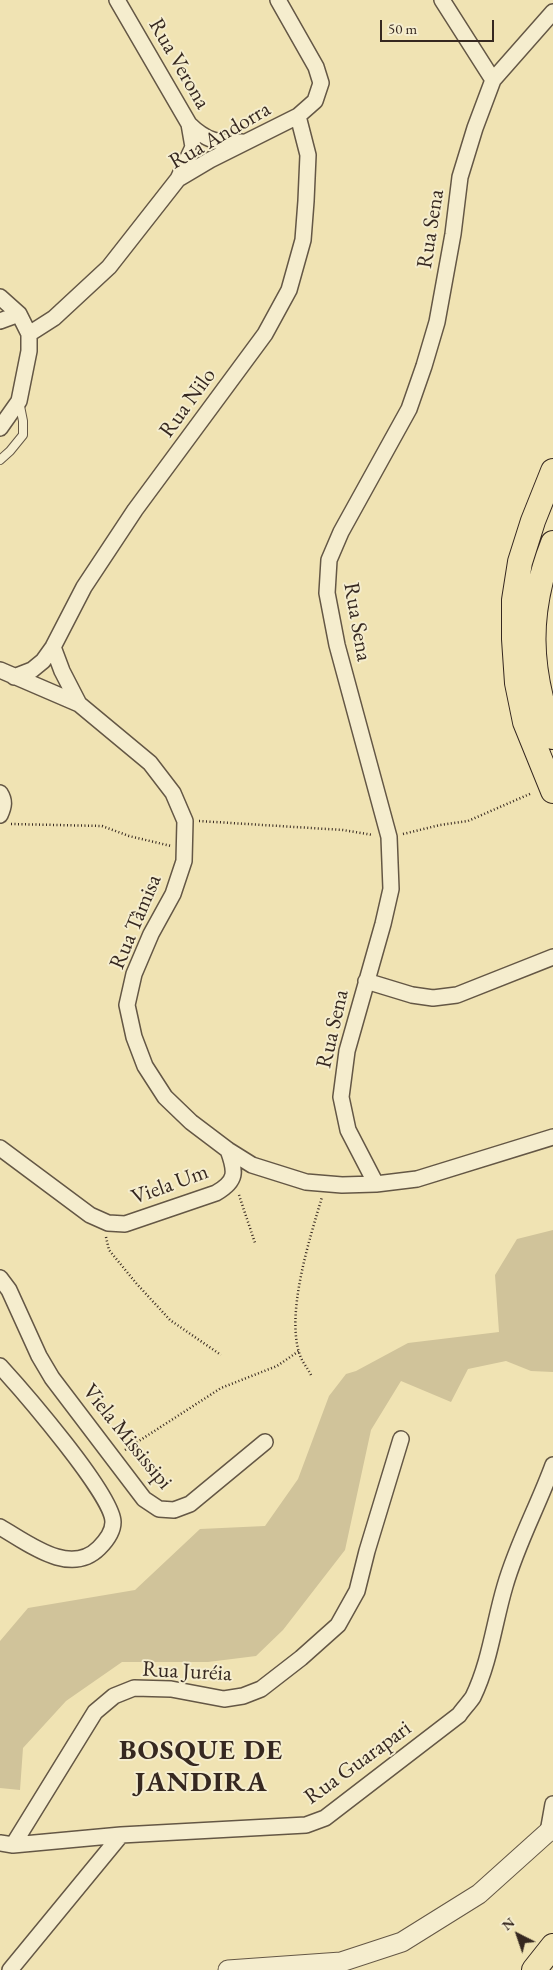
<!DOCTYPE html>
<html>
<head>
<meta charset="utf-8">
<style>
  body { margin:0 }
  #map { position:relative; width:553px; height:1970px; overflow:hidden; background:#f0e3b3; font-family:"EB Garamond",serif }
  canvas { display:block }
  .north { position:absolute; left:493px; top:1910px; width:50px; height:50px; -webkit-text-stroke:4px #f5edce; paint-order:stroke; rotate:319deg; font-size:14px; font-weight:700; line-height:20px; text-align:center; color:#362820 }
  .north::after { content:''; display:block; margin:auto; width:18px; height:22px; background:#362820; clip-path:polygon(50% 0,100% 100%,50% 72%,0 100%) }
  .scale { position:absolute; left:380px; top:20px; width:114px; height:22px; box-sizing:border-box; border:2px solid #362820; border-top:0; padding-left:6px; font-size:15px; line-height:18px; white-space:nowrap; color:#362820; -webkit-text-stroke:4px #f5edce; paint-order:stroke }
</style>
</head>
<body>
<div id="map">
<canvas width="553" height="1970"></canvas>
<div class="north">N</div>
<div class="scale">50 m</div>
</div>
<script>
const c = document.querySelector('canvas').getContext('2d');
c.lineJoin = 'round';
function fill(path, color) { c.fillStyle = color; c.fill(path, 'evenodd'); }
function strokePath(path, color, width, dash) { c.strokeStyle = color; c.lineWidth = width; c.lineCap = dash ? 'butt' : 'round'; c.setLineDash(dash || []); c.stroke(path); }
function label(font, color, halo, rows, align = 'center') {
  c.font = font + ' "EB Garamond",serif'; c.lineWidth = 4; c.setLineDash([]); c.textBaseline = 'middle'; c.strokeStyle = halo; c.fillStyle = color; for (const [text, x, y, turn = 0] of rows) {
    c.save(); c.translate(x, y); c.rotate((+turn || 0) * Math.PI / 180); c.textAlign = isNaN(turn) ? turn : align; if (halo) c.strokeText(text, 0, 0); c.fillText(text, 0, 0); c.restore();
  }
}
const green = new Path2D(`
  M553,1230V1372L531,1371L506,1361L468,1369L451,1402L401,1381L371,1430L345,1550L283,1630L256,1656L208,1662H122L66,1701L23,1748L20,1790L0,1788V1641L28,1608L135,1590L200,1529L265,1526L298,1479L329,1396L346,1374L356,1371L408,1343L499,1332L495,1275L517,1239Z`);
const path = new Path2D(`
  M199,821L343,830L373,835
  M11,824L102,826L129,836L171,846
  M403,834L440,825L468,821L532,793
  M239,1195L255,1243
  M106,1237L109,1250L136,1283L170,1320L221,1355
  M311,1375C308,1369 304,1364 301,1358C284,1317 310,1238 322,1197
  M125,1450L221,1388L277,1366L299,1351`);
const service = new Path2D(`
  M0,460L10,451L23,435V421L19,401`);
const minor = new Path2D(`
  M117,0L189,124L193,147L178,179
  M442,0L493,80
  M189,124C205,140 220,145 242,142
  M0,297L19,314L29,334V351L19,401L0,428
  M0,321L19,314
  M29,334L54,318L109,267L178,179L210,160L298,116L315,101L321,83L316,67L278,0
  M53,647L62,671L79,704
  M0,670L79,704L150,763L173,793L185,821L184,861L173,894L151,934L134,974L127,1005L134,1037L145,1066L165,1097L191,1122L228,1150L252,1165L306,1182L342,1185L376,1184L417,1179L553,1137
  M14,677L32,670L43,661L53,647L84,587L135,510L265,334L289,290L303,240L306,201L308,155L298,116
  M0,793C5,801 4,806 0,815
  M366,981L412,995L433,998L457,995L553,957
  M0,1148L90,1215L108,1223L125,1224L216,1193C237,1181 236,1172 228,1150
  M376,1184L348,1130L341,1097L347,1051L383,924L391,889L389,837L337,645L327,593L329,560L341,532L409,409L424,366L437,322L453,234L460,177L475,128L493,80L553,12
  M0,1278L9,1290L39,1356L52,1378L144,1499L159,1509L174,1510L190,1504L265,1442
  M0,1366C22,1390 113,1495 113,1522C113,1532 105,1542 99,1548C70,1577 28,1543 0,1527
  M548,1832L553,1804
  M0,1843L13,1845L121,1835
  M13,1845L95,1712L114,1696L134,1688L171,1689L224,1699L243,1696L261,1689L301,1658L338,1625L357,1591L367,1551L401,1439
  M10,1970L121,1835L306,1825L325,1818L459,1715C463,1709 469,1703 473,1697C490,1662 494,1623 505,1586C517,1544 538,1506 553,1465`);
const tertiary = new Path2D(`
  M228,1970L341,1962L402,1942L479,1894L548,1832L553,1831`);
const primary = new Path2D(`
  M553,471L533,521L520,562L514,600V639L517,683L525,722L553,791
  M553,543C526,612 528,669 553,737
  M534,1970L553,1946`);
const streetNames = [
  ["Rua Verona",179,64,60],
  ["Rua Andorra",220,136,-30],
  ["Rua Sena",431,229,-81],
  ["Rua Nilo",188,403,-54],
  ["Rua Sena",357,622,80],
  ["Rua Tâmisa",136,922,-67],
  ["Rua Sena",333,1029,-77],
  ["Viela Um",170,1185,-20],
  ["Viela Mississipi",127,1437,51],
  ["Rua Juréia",187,1672,3],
  ["Rua Guarapari",358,1763,-36]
];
const districtNames = [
  ["BOSQUE DE",201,1751],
  ["JANDIRA",201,1783]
];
fill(green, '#d0c39a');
strokePath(service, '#645745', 10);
strokePath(minor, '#645745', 18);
strokePath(tertiary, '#645745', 21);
strokePath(primary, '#362820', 26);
strokePath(path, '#362820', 2.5, [1, 2.5]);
strokePath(service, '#f5edce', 8);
strokePath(minor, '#f5edce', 15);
strokePath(tertiary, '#f5edce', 19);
strokePath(primary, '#f0e3b3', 24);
label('22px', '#362820', '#f5edce', streetNames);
c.letterSpacing = '1px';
label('bold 28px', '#362820', '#f5edce', districtNames);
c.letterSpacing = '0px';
</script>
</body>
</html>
